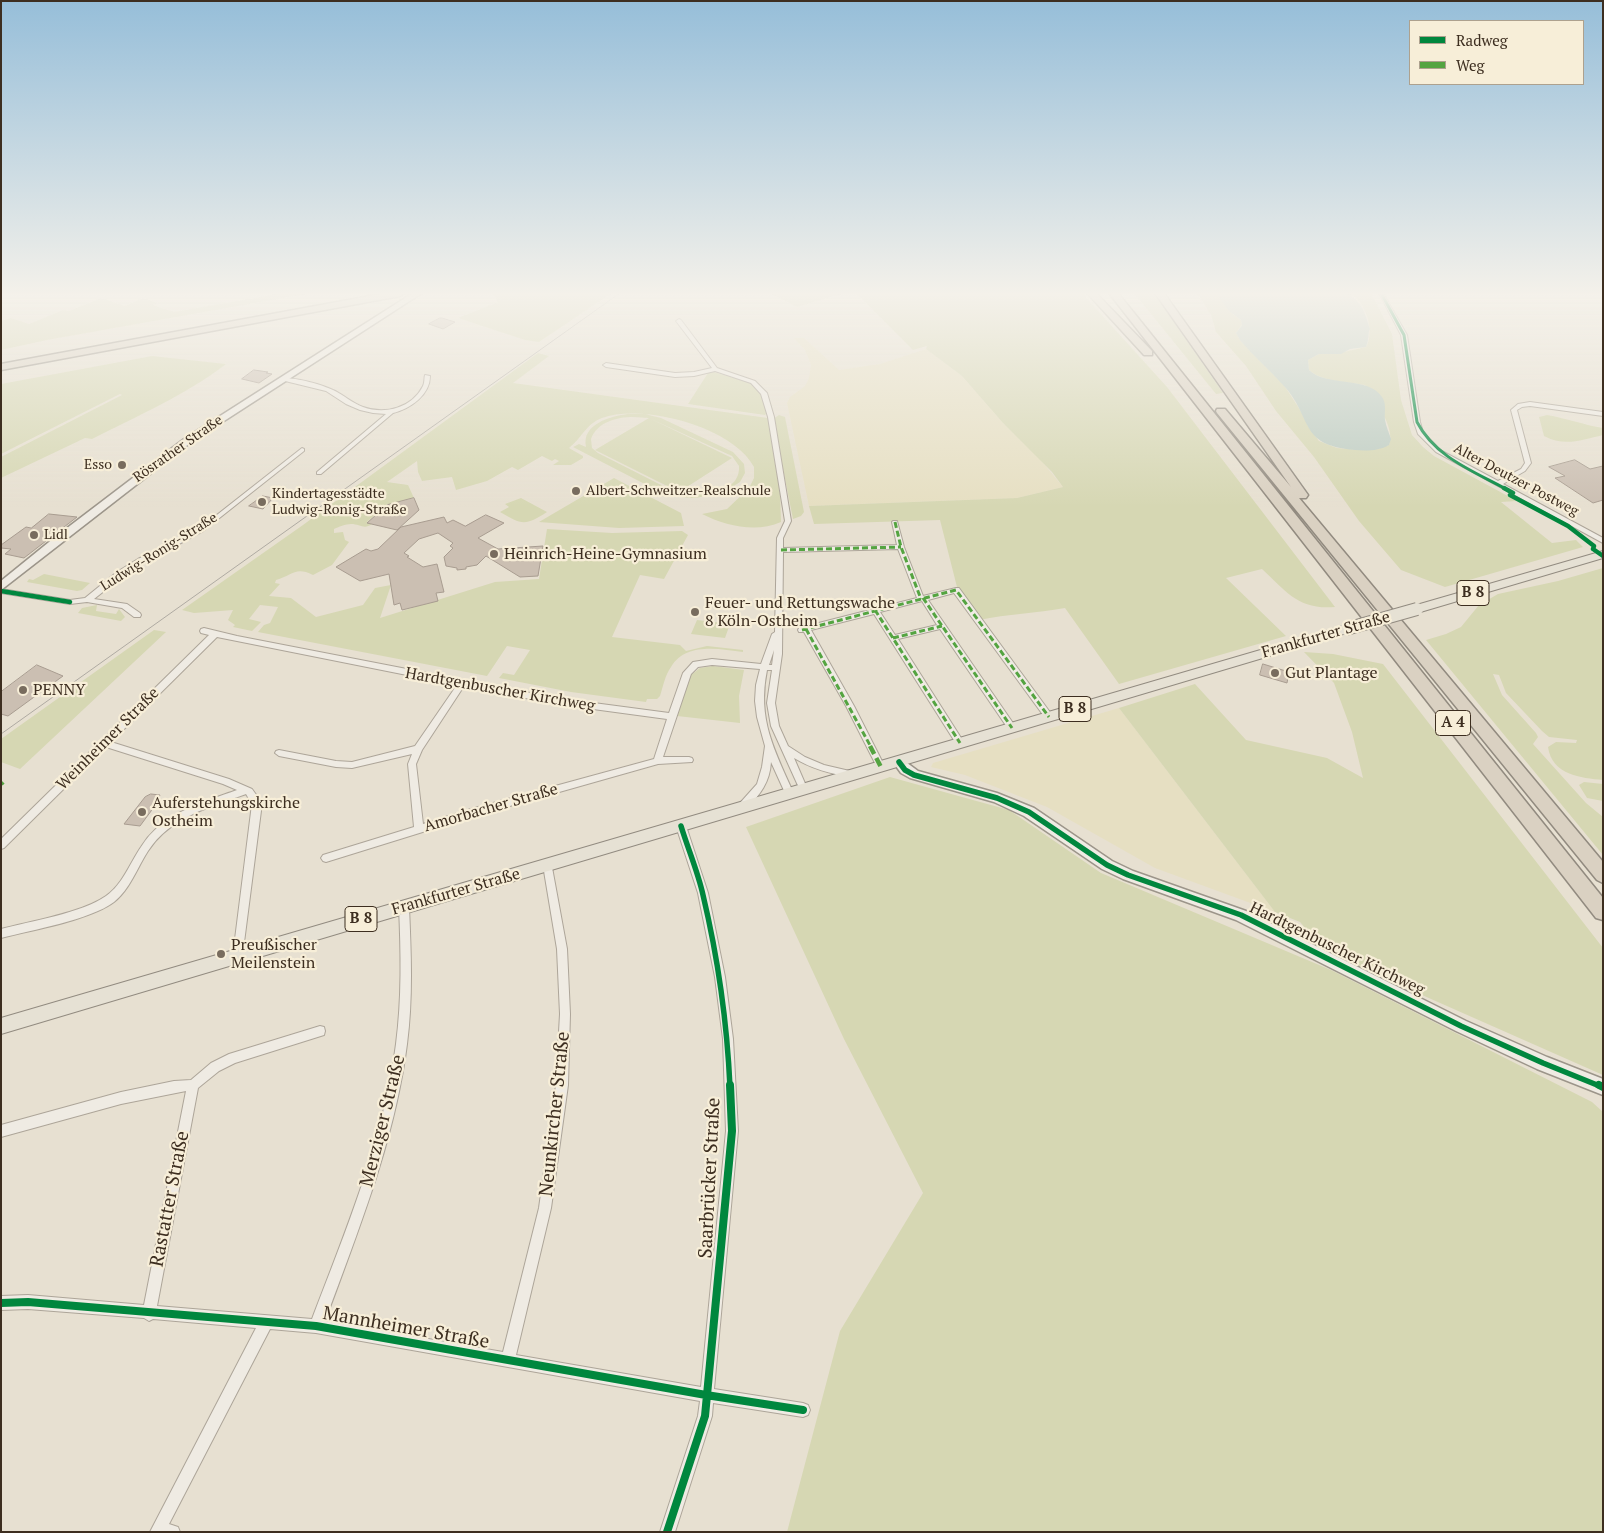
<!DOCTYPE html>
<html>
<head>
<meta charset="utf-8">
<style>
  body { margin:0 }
  #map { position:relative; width:1604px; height:1533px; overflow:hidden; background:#e7e0d1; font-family:"PT Serif",serif }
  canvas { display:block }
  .frame { position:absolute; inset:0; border:2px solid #3d2e20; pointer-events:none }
  .legend { position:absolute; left:1409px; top:20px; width:175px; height:65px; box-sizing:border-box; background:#f7eed8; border:1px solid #ada18e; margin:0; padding:6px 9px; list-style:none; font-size:15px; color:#3d2e20 }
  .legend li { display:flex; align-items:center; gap:10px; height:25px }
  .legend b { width:25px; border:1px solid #ada18e }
</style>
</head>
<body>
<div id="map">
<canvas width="1604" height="1533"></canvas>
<div class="frame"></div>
<ul class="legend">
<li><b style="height:6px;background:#00873e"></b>Radweg</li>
<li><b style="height:6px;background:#54a441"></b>Weg</li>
</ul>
</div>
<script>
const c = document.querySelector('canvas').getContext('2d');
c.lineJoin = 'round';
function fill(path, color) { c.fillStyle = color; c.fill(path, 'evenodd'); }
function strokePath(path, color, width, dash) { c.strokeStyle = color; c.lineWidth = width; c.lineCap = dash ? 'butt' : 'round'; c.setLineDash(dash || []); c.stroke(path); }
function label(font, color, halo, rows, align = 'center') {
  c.font = font + ' "PT Serif",serif'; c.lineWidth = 4.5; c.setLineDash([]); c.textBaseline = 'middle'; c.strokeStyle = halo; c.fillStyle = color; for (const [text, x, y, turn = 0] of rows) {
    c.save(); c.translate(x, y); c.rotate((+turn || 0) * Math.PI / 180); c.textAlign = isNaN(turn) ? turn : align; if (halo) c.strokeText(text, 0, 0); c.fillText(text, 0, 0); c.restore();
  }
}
const farmland = new Path2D(`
  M794,338H804L839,370L880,364L926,349L962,376L1003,423L1039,458L1063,487L1017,498L809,506L787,403L790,397L805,386L809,378L811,365L805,350Z
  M1119,708L1275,912L1155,868L1047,807L965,775L931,767L933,763Z`);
const green = new Path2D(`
  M283,293H311L47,340L1,350V321L11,318L29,324L63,310L69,311L101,298L125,306L143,298L158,303L153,305L174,312Z
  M493,293H612L539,342L525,340L458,318L498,302Z
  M770,293H844L797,307Z
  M856,293H1082L1167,387L1335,607C1298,610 1287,592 1262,569L1226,578L1286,636L1119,684L1065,608C1036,613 1008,614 979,620L957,587L940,520L814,524L809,506L1017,498L1063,487L1052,472L1003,423L962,376L926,349L927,346L913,350Z
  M1134,293H1154L1223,393L1216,394Z
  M1197,293H1216L1233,314L1241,320L1242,324L1236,333L1240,340L1284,385L1304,416L1308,426L1319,441L1337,448L1360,450L1389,445C1396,427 1374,400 1365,385C1348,382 1322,382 1309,370L1308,360L1319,354H1334L1366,347C1374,334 1368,310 1357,299C1354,296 1349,294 1346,293H1371L1392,334L1401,400L1412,435L1423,447L1434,456L1517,501L1501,502L1552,543L1576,540L1583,547L1445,587L1401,570L1359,521L1314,457L1276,411L1246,366L1216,332L1211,315Z
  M538,353L549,356L513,383L768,418L780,493L781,522C756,533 726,526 702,514L727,509L749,488L754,478V467C733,427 643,403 602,418C586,424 582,438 569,448L583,456V458L571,465H553L559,461L555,459L552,461L542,456L518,470L512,467L487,481L456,490L452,477L422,481L418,472L417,461L387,482L408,485L414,498L386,505L367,522L372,524C364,530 360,524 351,524C346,524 338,527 334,529V533L343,532L345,540L349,542L332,565L313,575C295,566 292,576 276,580L275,583L280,584L269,596L291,598L316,617L363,605L375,588L391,585L380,618L495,582L539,579L547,529L612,533L682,531L688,535L664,579L640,575L612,637L680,645L686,651L707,646L743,650V652C719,649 686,642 671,667C665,675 663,687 660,696L657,699H647L646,702L571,692L499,678L503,673L514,675L530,650L507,646L487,676L258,632L264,625L270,623L278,607L260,605L249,619L261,622L252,631L233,627L235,625L228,620L233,610L194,613L182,610L303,525Z
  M152,356L226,364C186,395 137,416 92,439L85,438L1,478V457L122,395L120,394L1,454V384Z
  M714,372L753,384L762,394L767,413L765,415L688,404L708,373Z
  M628,414H645L661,418L733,452L744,464L745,473L740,482L723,493L695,498L680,497L665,492L662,493L573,447L579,444L586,447C581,424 611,416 628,414ZM633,417L649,418L595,450L679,492L732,458L651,419L732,456L739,466C741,498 688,498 669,489L598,453L592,448L591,439C597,422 617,417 633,417Z
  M779,415L785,417L804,512L801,516L793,519L773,419Z
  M1547,415C1566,418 1584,425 1603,428V435C1582,440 1564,447 1544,436L1539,417Z
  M614,478L681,513L684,526L619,528L539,522Z
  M521,498L547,512C525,526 522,525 500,512L509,507L505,504Z
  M1603,568V780C1581,778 1552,775 1548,747L1556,742L1576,743L1577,740L1549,737L1542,731L1506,693L1499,675L1493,674L1502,695L1536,733L1538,737L1533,744L1586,803L1603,817V855L1426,640L1446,634L1461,627L1479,605L1498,594L1558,581Z
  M44,574L85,582L90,583L82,590L77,591L27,582L29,579L33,580Z
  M97,605L96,611L116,614L119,609L125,617L121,621L78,613L82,608Z
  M697,620L730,624L725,638L691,634Z
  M154,630L166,632L20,769L1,762V739Z
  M1304,652L1333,654L1383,664L1603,948V1075L1327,953L1300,922L1275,912L1119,708L1195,684L1246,740L1327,758L1363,778L1352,732L1334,683Z
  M713,666L744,670L739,696L740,723L677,716L691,675L700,668Z
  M890,777L1009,810L1101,873L1331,970L1592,1102L1603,1112V1532H787L840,1331L923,1193L844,1039L746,827Z
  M1584,782L1603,784V801L1587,798L1579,785Z`);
const water = new Path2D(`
  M1216,293H1346C1362,301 1365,313 1370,329C1368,331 1369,341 1366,347L1350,349L1341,354H1319L1308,360L1309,370C1326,387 1369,376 1382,397C1387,404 1384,412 1385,420C1386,426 1389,433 1391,439L1389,445C1379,451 1366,451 1355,450C1297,445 1314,418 1283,385C1269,369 1253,356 1240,340L1236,333L1242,325L1241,320L1229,311Z`);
const building = new Path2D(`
  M440,318H442L455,322L443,329L429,324Z
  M254,370L268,372L266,373L272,374L259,383L242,379Z
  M1575,460L1590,469L1603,466V500L1593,503L1555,478L1565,476L1549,467Z
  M263,496L273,498L263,509L249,506Z
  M414,498L419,510L397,530L367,523L387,505Z
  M49,514L77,517L24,558L5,554L11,549L1,548V545L26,527L31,528Z
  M486,515L504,523L478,538L498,549L543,546L538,576L520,577L486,556L477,565L466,567V569L457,570V568L446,566L444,557L453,548L450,546L453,543L438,533L419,539L404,553L409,556L407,557L423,567L437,564L444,592L436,593L438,601L402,610L400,603L394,605L389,574L360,581L336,567L366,549L371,551L378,549L401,527L444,517L447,523L453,520L465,526Z
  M1263,664L1289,672L1287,683L1260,675Z
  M37,665L63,676L8,716L1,714V692Z
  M151,794L160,795L158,799H160L140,826L124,824L145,797Z`);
const street = new Path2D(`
  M1379,293H1383L1407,335L1420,422L1423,432L1440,450L1498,481L1521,469L1525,463L1511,410L1518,404L1530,402L1603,412V416L1530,406L1522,407L1517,410L1531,463L1525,471L1503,484L1603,538V543L1436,452L1418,434L1414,422L1401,335Z
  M679,319L681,320L717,368L755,381L767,393L774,417L791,521L783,538V548L897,545L892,522L893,521H897L904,547L923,596L956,588H959L1052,715L1053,717L1052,719H1046L954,593L928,600L1015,726L1016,728L1015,730H1009L940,629L898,639L963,741L964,743L963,745H957L874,614L811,630L854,706L885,767L884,769H878L846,706L804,632H799L798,630L799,628L917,598L898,549L783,552L782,654L775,703L779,726L788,746L805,757L824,765L854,772L855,774L854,776L851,777C831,774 812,769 794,758L807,788L806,790H800L771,726L767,703L772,670H767C757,719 774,749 793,792L792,795H786L771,762C770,782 760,795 746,809H740L738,806L740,803L757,784L762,767L765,746L757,717L755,701L756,685L760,669L712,665L698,667L691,674L663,757H689L692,758L693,760L692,762L658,764L471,817L326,862L323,861L321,858L323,855L414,827L408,764L412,754L352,768L336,767L279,756L275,753L276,751L279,750L336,761L352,762L415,746L457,685L217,637L111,742L229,779L252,789L262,803L242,958L238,960L234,958L233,955L252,804L246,794C210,807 170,817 148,851C137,868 130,889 114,902C90,920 32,930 1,938V929C31,921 82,913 106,896C123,884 130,863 141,847C162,813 201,803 237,790L223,784L106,747L4,848L1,849V839L209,635L201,633L200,631L201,629L204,628L237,636L556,698L669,713L683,673L693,662L712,659L761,664L772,634L775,632L777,538L785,521L768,417L761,394L751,383L715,371L694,376L675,377L606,367L603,365L606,363L675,373L694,372L712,368L676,321ZM922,601L937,625L895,635L880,612ZM774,650L772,665H769ZM464,686L556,704L667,719L654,759L471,809L423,824L416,764L422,750Z
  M425,375L430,376C430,395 410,409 393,413L321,474H317V472L386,414L373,413L360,410L346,404L326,391L281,380V378C294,377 321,384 333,390C344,395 352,403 363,407C385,415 412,408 423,386C425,382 424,378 425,375Z
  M302,448L304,449V451L203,531L144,563L123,576L94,599L127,604L140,613L141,615L140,617H134L122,608L87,602L70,604L1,593V589L70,600L85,598L117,572L138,559L199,529Z
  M681,822L684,823L686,826L708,893L725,977L733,1039L738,1131L714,1389L803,1403L808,1405L810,1410L808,1415L803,1417L713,1403L712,1416L675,1532H660L698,1416L700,1401L316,1333L270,1329L169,1524L178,1527L180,1532H150L256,1328L153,1319L149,1321L144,1318L28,1309L1,1310V1296L28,1295L144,1305L186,1091L121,1104L1,1137V1125L121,1092L174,1081L191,1080L211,1063L229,1054L320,1026L324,1027L325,1031L324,1035L235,1063L219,1071L198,1088L157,1306L312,1319C346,1230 384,1139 396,1044C402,998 401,953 399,907L401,904L404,903L407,904L409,907C411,953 413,998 407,1044C395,1140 358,1231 325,1321L503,1352L539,1208L556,1085L560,1014L557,949L543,865L545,862L548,861L551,862L567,949L570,1014L568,1085L551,1208L516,1355L701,1387L726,1131L723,1039L715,977L698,893L676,826L678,823Z`);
const secondary = new Path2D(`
  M413,293H422L190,443L1,590V581L54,538L184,439Z
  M899,757L918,771L997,793L1034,808L1112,861L1133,871L1246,911L1466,1021L1547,1057L1603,1079V1095L1537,1069L1456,1031L1236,920L1123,879L1102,869L1024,816L994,802L910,778L901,773L893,762L895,759Z`);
const primary = new Path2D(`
  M1603,551V558L1417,613L1411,609L1413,606Z
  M1346,625L1352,629L1350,632L1,1034V1018Z`);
const highway = new Path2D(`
  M386,293H405L400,296L1,370V364Z
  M1087,293H1096L1152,351V355H1144Z
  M1109,293H1118L1603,898V920L1596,918Z
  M1155,293H1164L1308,495L1306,498H1299L1603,862V883L1597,880L1217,413L1216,411L1217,409H1225L1291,487Z`);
const tram = new Path2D(`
  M1,734L620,293`);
const primaryBridge = new Path2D(`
  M1346,629L1417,609`);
const quietFar1 = new Path2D(`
  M895,522L901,547L921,599
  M781,550L901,547
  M923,598L1012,728
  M875,610L960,743
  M806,629L871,747
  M802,630L956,590L1049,717
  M893,638L942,626`);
const quiet = new Path2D(`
  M870,746L881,767
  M1,784L3,782`);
const cyclewayFar3 = new Path2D(`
  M1381,293L1404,335L1417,422C1435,457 1473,471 1506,489`);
const cyclewayFar2 = new Path2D(`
  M1504,488L1513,493L1510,495L1568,526L1594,546L1593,549L1603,556
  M1,591L70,602`);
const cyclewayFar1 = new Path2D(`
  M899,762L905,770L914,775L997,798L1029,812L1107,865L1128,875L1241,915L1461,1026L1543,1063L1602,1087
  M681,826C688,849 698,872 703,895C718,958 727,1022 730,1087`);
const cycleway = new Path2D(`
  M1599,1085L1603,1087
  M1,1303L28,1302L316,1326L706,1395L803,1410
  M667,1532L705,1416L732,1131L730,1085`);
const markers = [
  [122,465,5,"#786c5e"],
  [576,491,5,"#786c5e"],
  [262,502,5,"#786c5e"],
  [34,535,5,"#786c5e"],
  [494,554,5,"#786c5e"],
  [695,612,5,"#786c5e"],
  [1275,673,5,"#786c5e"],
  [23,690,5,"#786c5e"],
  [142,812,5,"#786c5e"],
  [221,954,5,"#786c5e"]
];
const farStreetnames = [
  ["Rösrather Straße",178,449,-35],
  ["Alter Deutzer Postweg",1516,480,28],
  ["Ludwig-Ronig-Straße",159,552,-32]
];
const farPoinames = [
  ["Esso",112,465,"right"],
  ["Albert-Schweitzer-Realschule",586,491],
  ["Kindertagesstädte",272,494],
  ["Ludwig-Ronig-Straße",272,510],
  ["Lidl",44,535]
];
const shields = [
  [1473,593,32],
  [1075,709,32],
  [1453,723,35],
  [361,919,32]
];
const shieldNames = [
  ["B 8",1473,593],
  ["B 8",1075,709],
  ["A 4",1453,723],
  ["B 8",361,919]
];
const poiNames = [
  ["Heinrich-Heine-Gymnasium",504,554],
  ["Feuer- und Rettungswache",705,603],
  ["8 Köln-Ostheim",705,621],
  ["Gut Plantage",1285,673],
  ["PENNY",33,690],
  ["Auferstehungskirche",152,803],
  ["Ostheim",152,821],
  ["Preußischer",231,945],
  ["Meilenstein",231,963]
];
const streetNames = [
  ["Frankfurter Straße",1326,635,-16],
  ["Hardtgenbuscher Kirchweg",500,690,10],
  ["Weinheimer Straße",108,739,-45],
  ["Amorbacher Straße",491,808,-16],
  ["Frankfurter Straße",456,892,-16],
  ["Hardtgenbuscher Kirchweg",1337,949,26]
];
const nearStreetnames = [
  ["Neunkircher Straße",555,1114,-84],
  ["Merziger Straße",383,1121,-76],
  ["Saarbrücker Straße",710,1178,-87],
  ["Rastatter Straße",170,1199,-79],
  ["Mannheimer Straße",406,1328,10]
];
fill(farmland, '#e6dfc2');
fill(green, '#d6d7b3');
fill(water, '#bcccc2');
fill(building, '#cbbfb2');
strokePath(building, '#a89c90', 1);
strokePath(street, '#ada599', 2);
strokePath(secondary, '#9c958a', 3);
strokePath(primary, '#928b80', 2);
strokePath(highway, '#928b80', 3);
fill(street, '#efebe3');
fill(secondary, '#efebe3');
fill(primary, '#e6e1d4');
fill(highway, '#dad1c2');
strokePath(tram, '#afaaa2', 1);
strokePath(primaryBridge, '#928b80', 14, []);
strokePath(primaryBridge, '#e6e1d4', 12);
strokePath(quietFar1, '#54a441', 3, [6, 3]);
strokePath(quiet, '#54a441', 4.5, [9, 4.5]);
strokePath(cyclewayFar3, '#00873e', 3);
strokePath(cyclewayFar2, '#00873e', 4.5);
strokePath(cyclewayFar1, '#00873e', 5.5);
strokePath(cycleway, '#00873e', 8);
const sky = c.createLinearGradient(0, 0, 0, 507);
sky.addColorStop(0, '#96bed9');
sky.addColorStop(0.58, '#f4f1ea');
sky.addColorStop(1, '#f4f1ea00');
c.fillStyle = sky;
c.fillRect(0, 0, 1604, 507);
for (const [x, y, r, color] of markers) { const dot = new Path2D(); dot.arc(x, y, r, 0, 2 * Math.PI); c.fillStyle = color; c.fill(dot); strokePath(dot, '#f7eed8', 2); }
label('14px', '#3d2e20', '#f7eed8', farStreetnames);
label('14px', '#3d2e20', '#f7eed8', farPoinames, 'left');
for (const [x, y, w] of shields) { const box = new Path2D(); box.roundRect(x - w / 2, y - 12.5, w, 25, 4); c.fillStyle = '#f7eed8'; c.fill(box); strokePath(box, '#3d2e20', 1); }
label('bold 15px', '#3d2e20', null, shieldNames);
label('16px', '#3d2e20', '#f7eed8', poiNames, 'left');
label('16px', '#3d2e20', '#f7eed8', streetNames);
label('19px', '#3d2e20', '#f7eed8', nearStreetnames);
</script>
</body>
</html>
